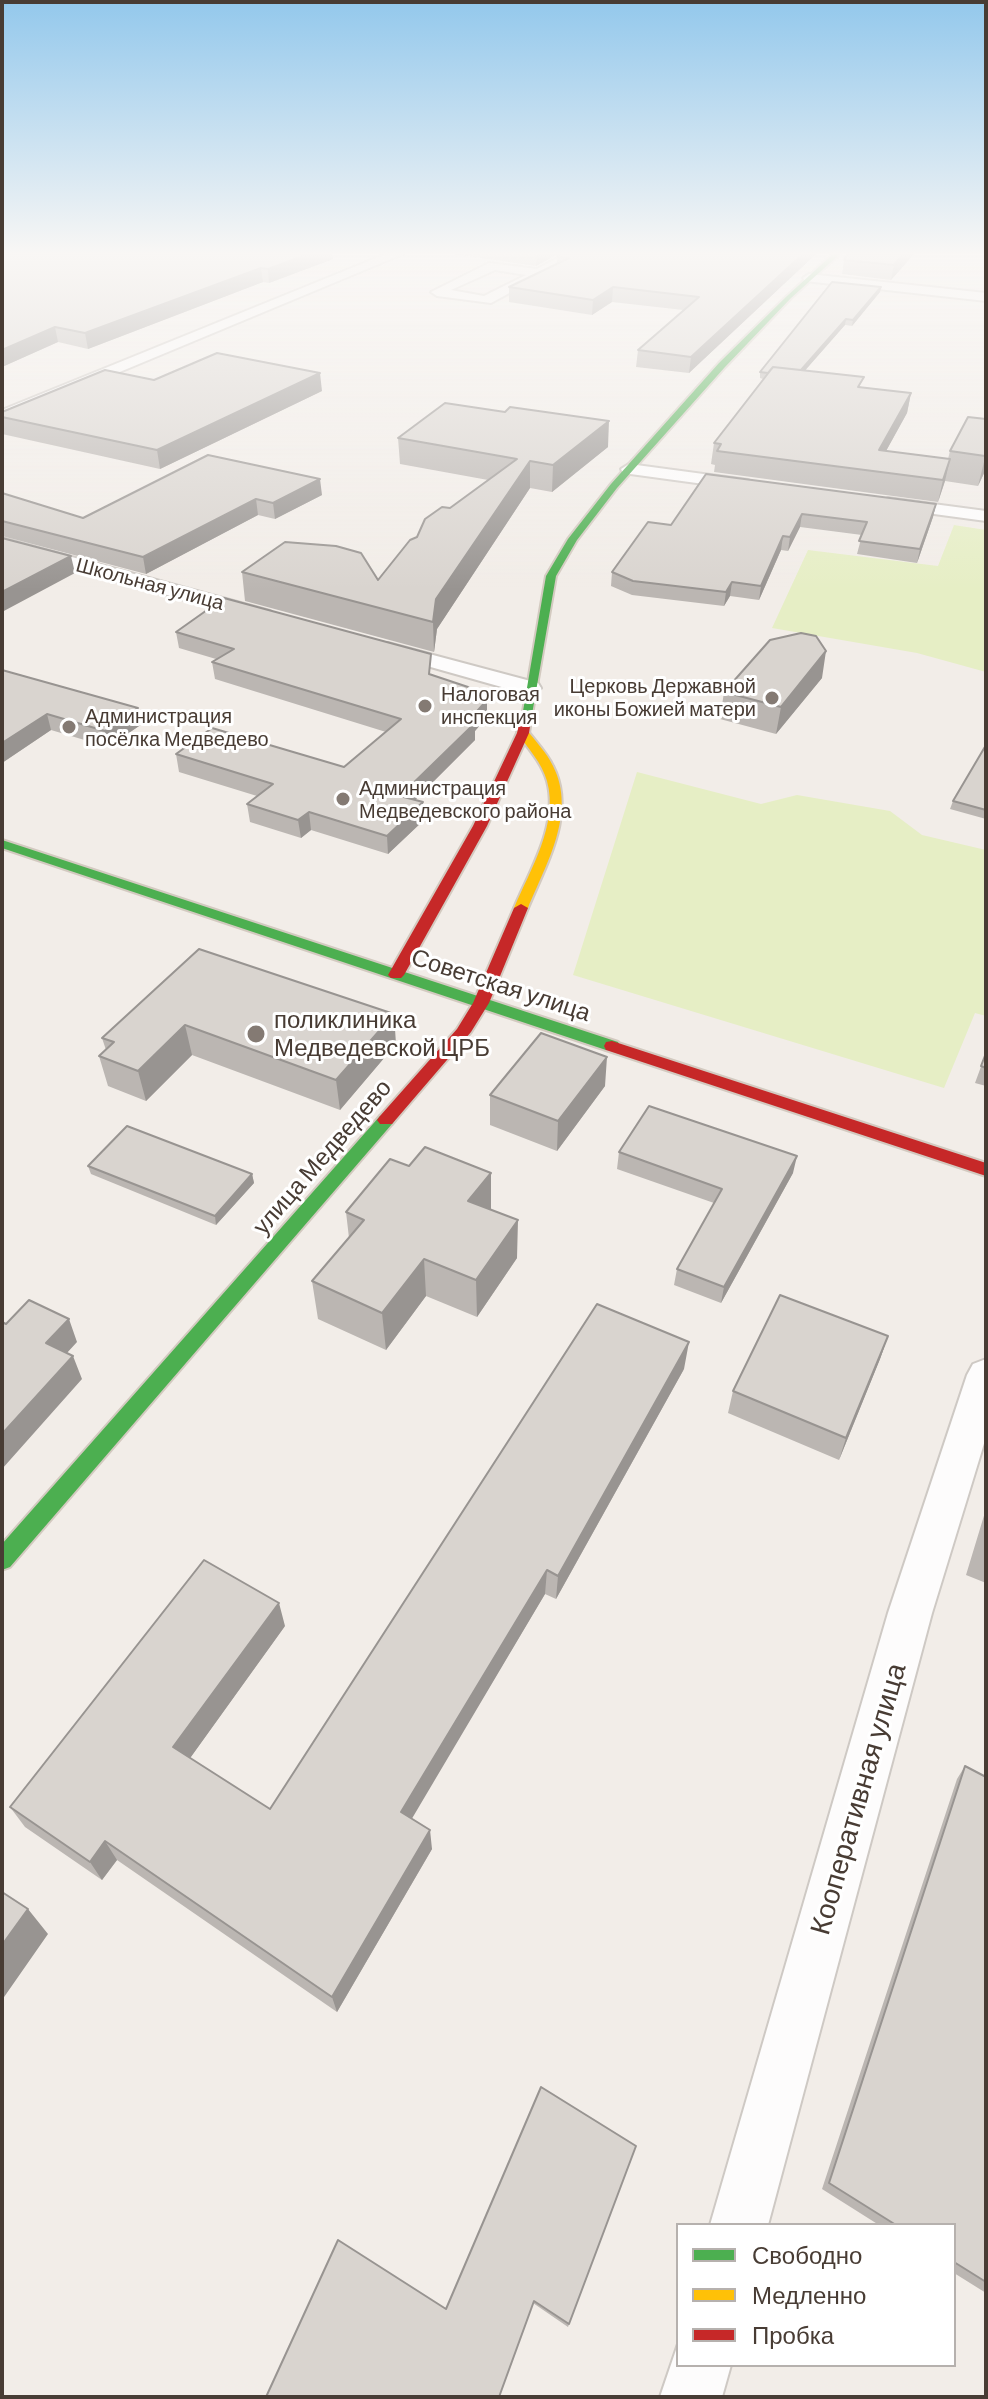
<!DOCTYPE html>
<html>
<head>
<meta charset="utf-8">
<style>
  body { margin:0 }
  #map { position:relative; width:988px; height:2399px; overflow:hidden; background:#f2ede8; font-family:Barlow,sans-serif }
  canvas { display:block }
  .frame { position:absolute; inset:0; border:4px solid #483c34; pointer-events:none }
  .legend { position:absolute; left:676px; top:2223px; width:280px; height:144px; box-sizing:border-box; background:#fff; border:2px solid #b6b1ae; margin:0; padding:10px 14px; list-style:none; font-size:24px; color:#483c34 }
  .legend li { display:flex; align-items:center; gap:16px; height:40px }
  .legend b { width:40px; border:2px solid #b6b1ae }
</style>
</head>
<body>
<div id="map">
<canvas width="988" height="2399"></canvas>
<div class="frame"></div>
<ul class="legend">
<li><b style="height:10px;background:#4caf50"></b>Свободно</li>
<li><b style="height:10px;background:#ffc107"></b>Медленно</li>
<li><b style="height:10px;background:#c62828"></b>Пробка</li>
</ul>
</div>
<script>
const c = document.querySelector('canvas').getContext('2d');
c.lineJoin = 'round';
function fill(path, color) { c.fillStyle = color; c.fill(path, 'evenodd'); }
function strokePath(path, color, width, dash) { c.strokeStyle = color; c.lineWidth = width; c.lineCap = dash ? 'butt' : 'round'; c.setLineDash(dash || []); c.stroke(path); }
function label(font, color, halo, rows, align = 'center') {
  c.font = font + ' Barlow,sans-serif'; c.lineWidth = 6; c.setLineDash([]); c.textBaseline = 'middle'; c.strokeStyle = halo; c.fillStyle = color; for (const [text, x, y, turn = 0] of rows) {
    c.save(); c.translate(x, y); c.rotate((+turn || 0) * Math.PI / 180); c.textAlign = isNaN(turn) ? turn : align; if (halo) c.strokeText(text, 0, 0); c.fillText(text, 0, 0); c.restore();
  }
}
const green = new Path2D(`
  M954,525L986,530V672L917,653L772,628L808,550L938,566Z
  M637,772L761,804L797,795L890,811L922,835L986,850V1016L975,1013L944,1088L573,975Z`);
const street = new Path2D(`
  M386,254H403L2,421V410Z
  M565,254H581L491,303L437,296L431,292L489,263L537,269ZM495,270L526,275L484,296L451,290Z
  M809,274L986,293V301L805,281L803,278Z
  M629,464L748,480L757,485L748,490L623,473L621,469Z
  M888,498L986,511V521L882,507L879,503Z
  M2,538L270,611L273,615L263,621L2,550Z
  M388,643L538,683L541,688L530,695L381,653L377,649L381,645Z
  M986,1359V1437L932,1613L768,2225H710L888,1613L967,1375L973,1364Z
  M678,2344V2365H731L722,2397H660Z`);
const fast = new Path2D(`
  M833,254H840L791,298L725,367L617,488L577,540L556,576L531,720L521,723L546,576L568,539L611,484L719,363L787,296Z
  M2,840L618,1042L620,1046L618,1050H606L2,848Z
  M386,1114L395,1120L392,1124L10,1567L2,1570V1544L380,1116Z`);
const slow = new Path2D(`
  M519,730H527C536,742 547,753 553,766C577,813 546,864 528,908L521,912L514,908C530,870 559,824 547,781C542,763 528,748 517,733Z`);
const jam = new Path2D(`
  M521,717L531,720L529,733L487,826L404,975L401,978H391L388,975L473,826L517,733Z
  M521,904L528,908L489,1003L471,1032L392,1124H380L377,1120L380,1116L457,1029L473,1003L514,908Z
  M612,1041L986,1163V1176L606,1050L604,1046L606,1042Z`);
const wall = new Path2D(`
  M2,254L333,259L269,283L263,282L88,349L58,342L2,367Z
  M454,254H558L536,266Z
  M561,254H816L689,373L636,367L638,350L683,310L612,302L592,315L509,302V287L557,264V256Z
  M848,254H914L891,280L842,274L844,260Z
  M881,287L880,292L852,326L845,325L805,370L862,387L911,393L907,413L886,451L948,459L950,451L986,419V469L978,486L945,481L938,502L714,472L715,465L711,464L714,443L763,379L760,378V372Z
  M322,391L160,469L2,434V412Z
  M398,438L608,447L552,492L530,488L437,629L434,652L245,601L242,572L378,580L417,537L450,508L488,480L400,464Z
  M208,455L322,495L275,519L258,515L146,574L2,536V493L83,518Z
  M706,474L936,504L933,517L917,563L857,554L862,535L800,527L788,551L781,550L759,600L730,596L724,606L632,595L611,586L612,572L671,525Z
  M176,632L432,674L487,717L475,731V740L415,800L424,820L388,854L311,830L301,838L250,822L247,804L257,796L179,772L176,754L344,767L386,732L215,679L212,662L216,659L179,648Z
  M2,670L138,708L142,724L108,747L51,730L2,763Z
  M822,678L776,734L720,719L724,692Z
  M986,745V819L950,809L953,801Z
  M199,949L396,1044L340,1110L192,1055L146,1101L108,1086L99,1056L106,1050L102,1038Z
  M986,1053V1086L975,1083Z
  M605,1086L557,1151L490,1125V1095Z
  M619,1152L793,1173L721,1303L674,1285L677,1269L714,1203L617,1169Z
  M88,1166L252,1174L254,1183L216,1225L91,1174Z
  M409,1166L491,1173V1210L517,1258L477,1317L426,1296L386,1350L318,1319L312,1281L349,1238L346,1212Z
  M888,1336L880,1359L839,1460L728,1413L733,1391Z
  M684,1369L556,1599L545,1594L411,1818L432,1849L337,2012L117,1860L102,1880L25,1827L10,1807L285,1626L190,1758L270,1809Z
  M986,1509V1583L966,1575Z
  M965,1766L986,1777V2293L954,2273V2225H879L822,2189L957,1779Z
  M636,2146L568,2327L533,2303L446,2309Z`);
const shadedWall = new Path2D(`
  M308,254H332L333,259L269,283L268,269Z
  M537,254H558L536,266Z
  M803,254H816L689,373L691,357Z
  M903,254H914L891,280L894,265Z
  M261,268L263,282L88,349L85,333Z
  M613,287L612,302L592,315L593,300Z
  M881,287L880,292L852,326L853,320Z
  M846,319L845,325L795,382L796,376Z
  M55,327L58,342L2,367V350Z
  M320,373L322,391L160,469L157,450Z
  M911,393L907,413L875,471L879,450Z
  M609,421L608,447L552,492L553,465Z
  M986,454V469L978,486Z
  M950,459L945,481L938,502L943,480Z
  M530,461V488L437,629L434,652L433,622L436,599Z
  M320,479L322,495L275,519L273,503Z
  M256,499L258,515L146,574L143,557Z
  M936,504L933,517L917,563L920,549Z
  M802,514L800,527L788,551L790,537Z
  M783,536L781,550L759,600L761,586Z
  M71,556L75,573L2,612V592Z
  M732,582L730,596L724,606L726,592Z
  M826,651L822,678L776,734L781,707Z
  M487,700V717L475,731V740L401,814L400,796Z
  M138,708L142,724L108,747L105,731Z
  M47,714L51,730L2,763V743Z
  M423,802L424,820L388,854L387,836Z
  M309,812L311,830L301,838L298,820Z
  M394,1014L396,1044L340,1110L336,1080Z
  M185,1025L192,1055L146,1101L138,1071Z
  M607,1057L605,1086L557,1151L558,1121Z
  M797,1156L793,1173L721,1303L724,1287Z
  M491,1173V1211L468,1201Z
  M252,1174L254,1183L216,1225L215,1216Z
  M518,1220L517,1258L477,1317L476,1280Z
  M424,1259L426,1296L386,1350L382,1313Z
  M69,1319L77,1342L55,1366L46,1343Z
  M888,1336L880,1359L839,1460L846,1438Z
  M689,1342L684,1369L556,1599L558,1576Z
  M73,1356L82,1379L2,1469V1434Z
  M547,1570L545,1594L404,1832L401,1812Z
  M279,1603L285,1626L183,1768L173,1747Z
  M430,1830L432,1849L337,2012L332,1997Z
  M105,1841L117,1860L102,1880L90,1862Z
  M28,1909L48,1934L2,2000V1945Z`);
const building = new Path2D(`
  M2,254H308L268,269L261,268L85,333L55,327L2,350Z
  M561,254H803L691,357L638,350L699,297L613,287L593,300L509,287L569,258L557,256Z
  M848,254H903L894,265L844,260Z
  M832,282L881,287L853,320L846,319L801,370L773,367L768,373L760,372Z
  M217,353L320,373L157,450L2,417V412L105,370L154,380Z
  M773,367L864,377L858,387L911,393L879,450L950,459L943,480L717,451L721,444L714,443Z
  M445,403L505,412L510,407L609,421L553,465L530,461L436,599L433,622L242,572L285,542L336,546L361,553L378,580L410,540L417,537L425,519L442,507L450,508L517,459L398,438Z
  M968,417L986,419L985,456L950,451Z
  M208,455L320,479L273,503L256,499L143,557L2,521V493L83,518Z
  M706,474L936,504L920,549L859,541L867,522L802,514L790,537L783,536L761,586L732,582L726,592L633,581L612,572L648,522L671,525Z
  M2,538L71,556L2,592Z
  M224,598L431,654L429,674L468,687L487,700L471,718L475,723L400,796L423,802L387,836L309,812L298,820L247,804L273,784L176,754L212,728L344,767L401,719L212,662L234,649L176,632Z
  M801,633L816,636L826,651L781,707L724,692L770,640Z
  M2,670L138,708L105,731L47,714L2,743Z
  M986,745V810L953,801Z
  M199,949L394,1014L336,1080L185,1025L138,1071L99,1056L114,1042L102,1038Z
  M541,1033L607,1057L558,1121L490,1095Z
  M986,1053V1068L981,1066Z
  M649,1106L797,1156L724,1287L677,1269L722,1189L619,1152Z
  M127,1126L252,1174L215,1216L88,1166Z
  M425,1147L491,1173L468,1201L518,1220L476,1280L424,1259L382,1313L312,1281L364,1220L346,1212L390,1159L409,1166Z
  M780,1295L888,1336L846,1438L733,1391Z
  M29,1300L69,1319L46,1343L73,1356L2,1434V1322L6,1324Z
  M597,1304L689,1342L558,1576L547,1570L401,1812L430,1830L332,1997L105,1841L90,1862L10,1807L204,1560L279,1603L173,1747L270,1809Z
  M965,1766L986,1777V2282L954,2262V2225H896L829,2183Z
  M2,1892L28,1909L2,1945Z
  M541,2087L636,2146L569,2324L534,2301L499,2397H266L338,2240L446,2309Z`);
const markers = [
  [772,698,8,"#847a73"],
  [425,706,8,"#847a73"],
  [69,727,8,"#847a73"],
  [343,799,8,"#847a73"],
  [256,1034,10,"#847a73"]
];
const farStreetnames = [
  ["Школьная улица",150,584,15]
];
const farPoinames = [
  ["Церковь Державной",756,686,"right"],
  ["иконы Божией матери",756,709,"right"],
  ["Налоговая",441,694],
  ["инспекция",441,717],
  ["Администрация",85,716],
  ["посёлка Медведево",85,739],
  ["Администрация",359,788],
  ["Медведевского района",359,811]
];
const streetNames = [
  ["Советская улица",501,985,18],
  ["улица Медведево",322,1157,-49]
];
const poiNames = [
  ["поликлиника",274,1020],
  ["Медведевской ЦРБ",274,1048]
];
const nearStreetnames = [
  ["Кооперативная улица",858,1799,-74]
];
fill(green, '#e6eec5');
strokePath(street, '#cec9c4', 4);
strokePath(fast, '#d3cac0', 4);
strokePath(slow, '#d3cac0', 4);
strokePath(jam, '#d3cac0', 4);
fill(street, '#fdfcfc');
fill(fast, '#4caf50');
fill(slow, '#ffc107');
fill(jam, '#c62828');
fill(wall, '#bbb6b2');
fill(shadedWall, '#989491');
fill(building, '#d9d4cf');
strokePath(building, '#989491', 2);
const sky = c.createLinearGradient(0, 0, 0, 590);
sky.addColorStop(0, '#93c8ec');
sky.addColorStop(0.43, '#f9f7f5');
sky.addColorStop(1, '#f9f7f500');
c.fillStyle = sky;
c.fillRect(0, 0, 988, 590);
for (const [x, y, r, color] of markers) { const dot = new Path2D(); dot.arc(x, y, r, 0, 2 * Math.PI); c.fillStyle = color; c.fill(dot); strokePath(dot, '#fff', 3); }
label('20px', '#483c34', '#fff', farStreetnames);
label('20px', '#483c34', '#fff', farPoinames, 'left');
label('24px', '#483c34', '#fff', streetNames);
label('24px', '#483c34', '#fff', poiNames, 'left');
label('28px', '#483c34', '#fff', nearStreetnames);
</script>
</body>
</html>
